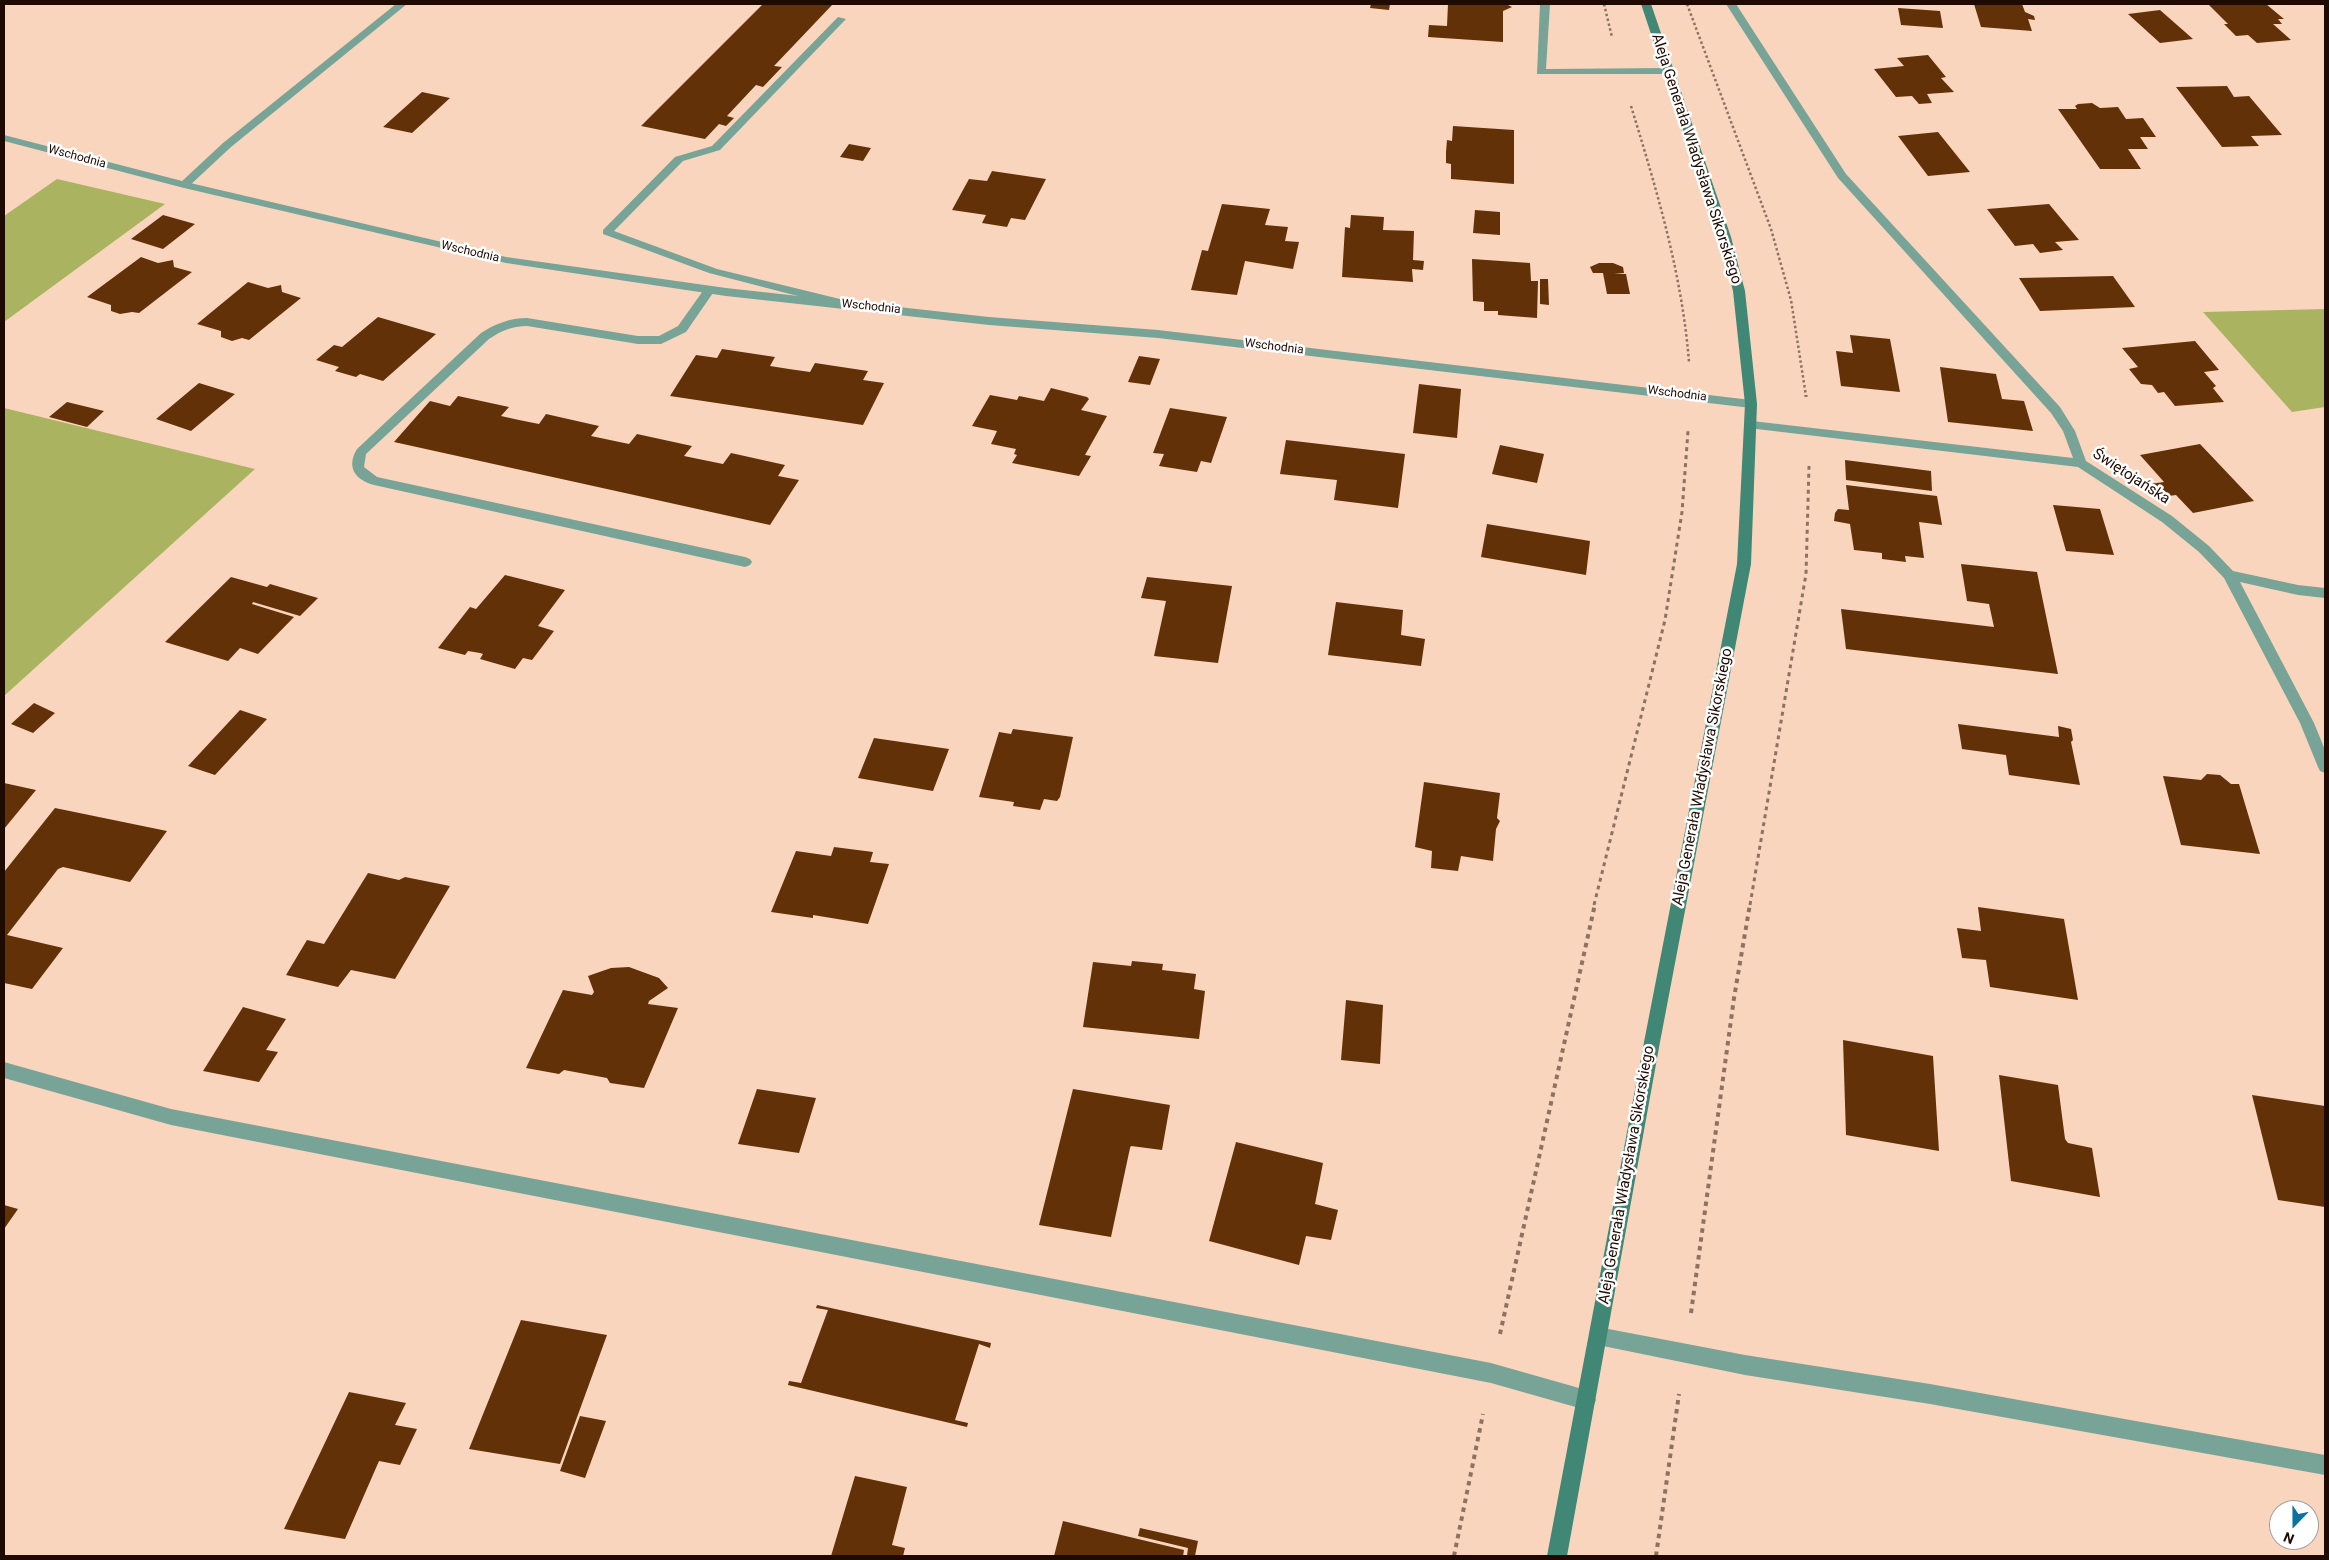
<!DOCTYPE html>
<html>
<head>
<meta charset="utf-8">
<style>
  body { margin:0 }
  #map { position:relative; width:2329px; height:1560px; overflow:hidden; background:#fad5be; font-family:Roboto,sans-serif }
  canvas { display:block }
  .frame { position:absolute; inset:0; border:5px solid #1e0a00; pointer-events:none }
  .north { position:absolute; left:2269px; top:1500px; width:50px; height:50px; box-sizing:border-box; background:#fff; border:1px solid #a59d99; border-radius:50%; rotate:202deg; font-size:14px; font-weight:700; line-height:20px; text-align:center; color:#1e0a00 }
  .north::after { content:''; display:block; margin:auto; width:18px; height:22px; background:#09739f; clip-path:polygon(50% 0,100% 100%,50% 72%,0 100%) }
</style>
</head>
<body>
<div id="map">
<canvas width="2329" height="1560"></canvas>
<div class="frame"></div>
<div class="north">N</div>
</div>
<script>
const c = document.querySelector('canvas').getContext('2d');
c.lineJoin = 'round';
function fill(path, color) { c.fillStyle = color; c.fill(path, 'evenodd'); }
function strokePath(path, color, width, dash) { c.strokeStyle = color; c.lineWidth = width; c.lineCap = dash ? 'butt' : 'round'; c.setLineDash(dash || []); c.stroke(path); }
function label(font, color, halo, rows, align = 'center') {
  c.font = font + ' Roboto,sans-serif'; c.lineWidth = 5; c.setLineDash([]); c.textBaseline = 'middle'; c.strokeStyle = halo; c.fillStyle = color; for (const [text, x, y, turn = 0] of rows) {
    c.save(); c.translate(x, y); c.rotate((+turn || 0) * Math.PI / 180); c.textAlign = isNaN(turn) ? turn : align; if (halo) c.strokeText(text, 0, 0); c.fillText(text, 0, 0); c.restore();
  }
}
const green = new Path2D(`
  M57,179L165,204L4,322V216Z
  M2325,309V407L2292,412L2203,312Z
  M4,408L255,469L4,696Z`);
const building = new Path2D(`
  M763,4H833L774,66L782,67L763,87L756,85L727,116L734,118L726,126L719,124L705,139L641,126Z
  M1371,4H1390L1389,10L1370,8Z
  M1448,4H1506L1512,7L1503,11V42L1428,37L1429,25L1447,26Z
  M1974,4H2022L2025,12L2034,16L2035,20L2028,19L2032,31L1981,27Z
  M2208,4H2266L2284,19H2278L2282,24H2273L2291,40L2257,43L2248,35L2236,36L2224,24H2228Z
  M1898,8L1940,11L1943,28L1901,25Z
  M2160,10L2193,39L2160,43L2128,14Z
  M1928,55L1946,77L1941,78L1954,92L1927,94L1932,103L1919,104L1912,96L1896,97L1874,69L1904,66L1897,58Z
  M2227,86L2234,97L2249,96L2282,135L2251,136L2259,146L2222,147L2176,87Z
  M422,92L450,98L412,133L383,127Z
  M2092,103L2100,108L2118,107L2126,119L2143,118L2156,137H2140L2148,149H2128L2141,169H2100L2058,109H2077L2075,106L2078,104Z
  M1453,126L1514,130V184L1451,179V164L1446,163V152L1447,140L1452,141Z
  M1938,132L1970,172L1928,176L1898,136Z
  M849,144L871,148L863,161L840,157Z
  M992,171L1046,179L1025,220L1011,218L1007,227L982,223L986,215L952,210L969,179L987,181Z
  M1222,204L1270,209L1265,225L1288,227L1285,241L1299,242L1293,269L1245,261L1237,295L1191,290L1202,250L1208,251Z
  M2049,204L2079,240L2055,242L2063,250L2040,253L2033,244L2015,246L1987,209Z
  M1475,210L1500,212V235L1473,233Z
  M163,215L195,224L163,249L131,239Z
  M1351,215L1384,217L1383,230L1414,231L1413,260L1424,261L1423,270L1412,269L1413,282L1342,277L1345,227L1350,228Z
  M141,257L158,263L173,260L174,267L192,272L139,313L132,312L120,314L111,311V305L87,297Z
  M1472,259L1530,263L1531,281H1538L1537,318L1498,315V311H1484V302L1473,301Z
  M1599,263H1613L1623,267L1624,273L1614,274H1626L1630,294H1607L1603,273H1593L1590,267Z
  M2113,276L2135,307L2040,311L2019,278Z
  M1540,279H1548L1549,305L1540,304Z
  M248,282L268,288L281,285L282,292L301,298L249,340L242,338L232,341L221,337V331L197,324Z
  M378,317L436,334L383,381L360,374L356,377L335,371L339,367L316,360L334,345L342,347Z
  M1850,335L1890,339L1900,392L1841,386L1836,351L1853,353Z
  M2195,341L2219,370L2204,372L2216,386L2213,388L2224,402L2175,406L2164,392L2158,393L2152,385L2141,384L2129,369L2138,367L2122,348Z
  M722,349L775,357L770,366L789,369L810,372L815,363L868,371L863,380L884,383L863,425L670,396L696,355L717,358Z
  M1139,356L1160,359L1150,385L1128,382Z
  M1940,367L1996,374L2002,399L2024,401L2033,431L1948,422Z
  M199,383L235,394L191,431L156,419Z
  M1419,384L1461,389L1457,438L1413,433Z
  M1051,388L1087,397L1089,399L1081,410L1107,416L1085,455L1091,456L1079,476L1012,463L1017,455L1014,454L1016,449L991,444L997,431L972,426L990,395L1017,400L1019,396L1044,401Z
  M458,396L509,407L501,416L519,420L539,424L546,414L599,426L591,436L629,444L637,434L692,446L684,456L723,464L731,453L785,465L778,476L799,480L770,525L394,442L430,401L450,406Z
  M67,402L104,411L87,427L49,417Z
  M1170,408L1227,417L1211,463L1201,461L1197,472L1159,466L1164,454L1153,453Z
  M1286,440L1405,454L1398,508L1334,500L1337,480L1280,474Z
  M2200,444L2254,501L2193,513L2176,495L2161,497L2158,494L2150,484L2164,482L2140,455Z
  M1500,445L1544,454L1537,483L1492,474Z
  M1845,460L1931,471L1932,491L1846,480Z
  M1846,485L1937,496L1942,525L1919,522L1924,558L1905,556L1906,562L1882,559V553L1854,550L1850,524L1834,521L1835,513L1838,509L1849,510Z
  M2053,505L2100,509L2114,555L2066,551Z
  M1487,524L1590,541L1586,575L1481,557Z
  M1961,564L2037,572L2058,674L1846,649L1841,609L1994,627L1989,604L1967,601Z
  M505,575L565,590L538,626L554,631L532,660L523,658L515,669L480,659L483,654L480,653L468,651L465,655L438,648L470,607L476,609Z
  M231,577L267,587L270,584L318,598L300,616L253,602L252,604L294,617L258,654L240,648L228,661L165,642Z
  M1147,577L1232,586L1218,663L1154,656L1166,601L1141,598Z
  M1336,602L1403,610L1401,635L1425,639L1421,666L1328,655Z
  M34,703L55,713L33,733L11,724Z
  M240,710L267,719L215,775L188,766Z
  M1958,724L2059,737L2058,726L2071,729L2073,740L2071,742L2080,785L2009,775L2006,755L1962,749Z
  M1013,729L1073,737L1060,797L1057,801L1044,799L1040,810L1013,806L1014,802L979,797L999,732L1011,734Z
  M874,738L949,749L933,791L858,778Z
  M2207,774L2220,775L2231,784H2239L2260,854L2181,845L2163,776L2201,780Z
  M1424,782L1500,793L1497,818L1500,821L1496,829L1493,861L1461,856L1458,871L1431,868L1432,851L1415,847Z
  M4,783L36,790L4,829Z
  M55,808L167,831L130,882L63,867L58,869L7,935L63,948L32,989L4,983V872Z
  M834,847L873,852L870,862L889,864L868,924L813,915V918L771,912L796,851L831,856Z
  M368,873L399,880L405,877L450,886L395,979L351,970L338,987L286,975L307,940L324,944Z
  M1978,907L2064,919L2078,1000L1990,987L1986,960L1962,958L1957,928L1981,931Z
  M1132,961L1163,964L1162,970L1196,974L1194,989L1205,991L1199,1039L1083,1027L1093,962L1131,966Z
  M629,967L659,978L668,988L649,1001L648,1004L678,1008L644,1088L610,1083L607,1078L564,1070L559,1074L526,1068L563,990L592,995L594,992L588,976L611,968Z
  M1346,1000L1383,1005L1380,1064L1341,1060Z
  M243,1007L286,1019L266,1050L278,1052L259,1082L203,1071Z
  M1843,1040L1933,1056L1939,1151L1846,1135Z
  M1999,1075L2058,1085L2065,1139L2068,1143L2092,1148L2100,1197L2011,1181Z
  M757,1089L816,1098L799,1153L738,1144Z
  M1073,1089L1170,1105L1162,1150L1131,1146L1130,1148L1111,1237L1039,1225Z
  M2252,1095L2325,1106V1207L2278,1200Z
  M1236,1142L1323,1163L1315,1204L1338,1210L1331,1240L1306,1236L1299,1265L1209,1241Z
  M4,1205L18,1209L4,1229Z
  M817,1305L991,1343L990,1348L979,1344L955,1420L968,1423L967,1427L788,1385L789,1381L801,1383L828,1310L816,1308Z
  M521,1320L607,1335L560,1464L469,1449Z
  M349,1392L406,1403L395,1425L417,1429L400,1465L379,1461L345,1539L284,1529Z
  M580,1416L606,1421L585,1478L560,1471Z
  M855,1476L907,1487L892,1545L905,1548L903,1556H831Z
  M1063,1521L1184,1550L1183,1556H1054Z
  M1140,1528L1198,1541L1195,1556H1187L1188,1548L1138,1536Z`);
const pathFar2 = new Path2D(`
  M1604,4L1612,37
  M1687,4L1771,229L1791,300L1806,396
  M1631,106C1657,191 1682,274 1689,362`);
const pathFar1 = new Path2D(`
  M1806,395V397
  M1594,905L1665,620L1682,512L1688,431
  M1750,905L1806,574L1809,466`);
const path = new Path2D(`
  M1691,1313L1734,998L1750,904
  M1500,1334L1595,904
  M1454,1556L1483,1414
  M1656,1556L1679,1394`);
const service = new Path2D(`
  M396,4H407L231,147L188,187H180V183L223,143Z
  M1540,4H1550L1546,69L1668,68L1673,71L1668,74H1537Z
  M838,17L846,19L720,150L683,161L614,231L717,269L844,300V306L840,307L709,273L603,234V230L675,157L712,146Z
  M709,286L715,290L686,332L661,344H638L527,326C512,326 501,331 489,339L366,454L364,467L377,477L745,557L750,559L752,562L750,565L745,567L374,485C355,480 346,467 357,449L481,333C495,324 510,318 527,318L638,336H659L678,326L705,288Z
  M1598,1327L1745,1355L1930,1384L2325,1455V1475L1930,1404L1745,1375L1598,1345L1591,1343L1589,1336L1591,1329Z`);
const minor = new Path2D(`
  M1726,4H1736L1846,174L2060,407L2075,431L2086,461L2172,516L2209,546L2233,571L2298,585L2325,588V598L2298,595L2240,582L2314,723L2325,750V773L2320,771L2318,767L2300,723L2224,578L2199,552L2162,522L2078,467L1748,428L1746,425L1748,422L1752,421L2073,458L2063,431L2051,413L1838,178Z
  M4,135L186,182L506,257L726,288L989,317L1158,330L1751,400L1757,404L1751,408L1158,338L989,325L726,296L506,263L184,188L4,141Z
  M4,1062L171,1109L1491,1363L1586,1390L1593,1393L1596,1400L1593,1407L1586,1410L1491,1383L171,1125L4,1078Z`);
const secondary = new Path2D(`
  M1641,4H1651L1731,237L1745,291L1757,404L1751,564L1660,1042L1567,1556H1547L1644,1042L1737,564L1745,404L1733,291L1719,237Z`);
const farStreetnames = [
  ["Wschodnia",77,157,15],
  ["Wschodnia",470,252,13],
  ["Wschodnia",871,307,6],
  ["Wschodnia",1274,347,7],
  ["Wschodnia",1677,394,7]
];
const streetNames = [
  ["Aleja Generała Władysława Sikorskiego",1696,159,72],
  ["Świętojańska",2131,477,33],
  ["Aleja Generała Władysława Sikorskiego",1703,777,-79],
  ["Aleja Generała Władysława Sikorskiego",1627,1175,-80]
];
fill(green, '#aab35f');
fill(building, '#623107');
strokePath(pathFar2, '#8e7261', 2.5, [2.5, 2.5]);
strokePath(pathFar1, '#8e7261', 3, [4, 4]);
strokePath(path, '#8e7261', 4, [4.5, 4.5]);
fill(service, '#78a497');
fill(minor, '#78a497');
fill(secondary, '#418775');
label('12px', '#1e0a00', '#fff', farStreetnames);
label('15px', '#1e0a00', '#fff', streetNames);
</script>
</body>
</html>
